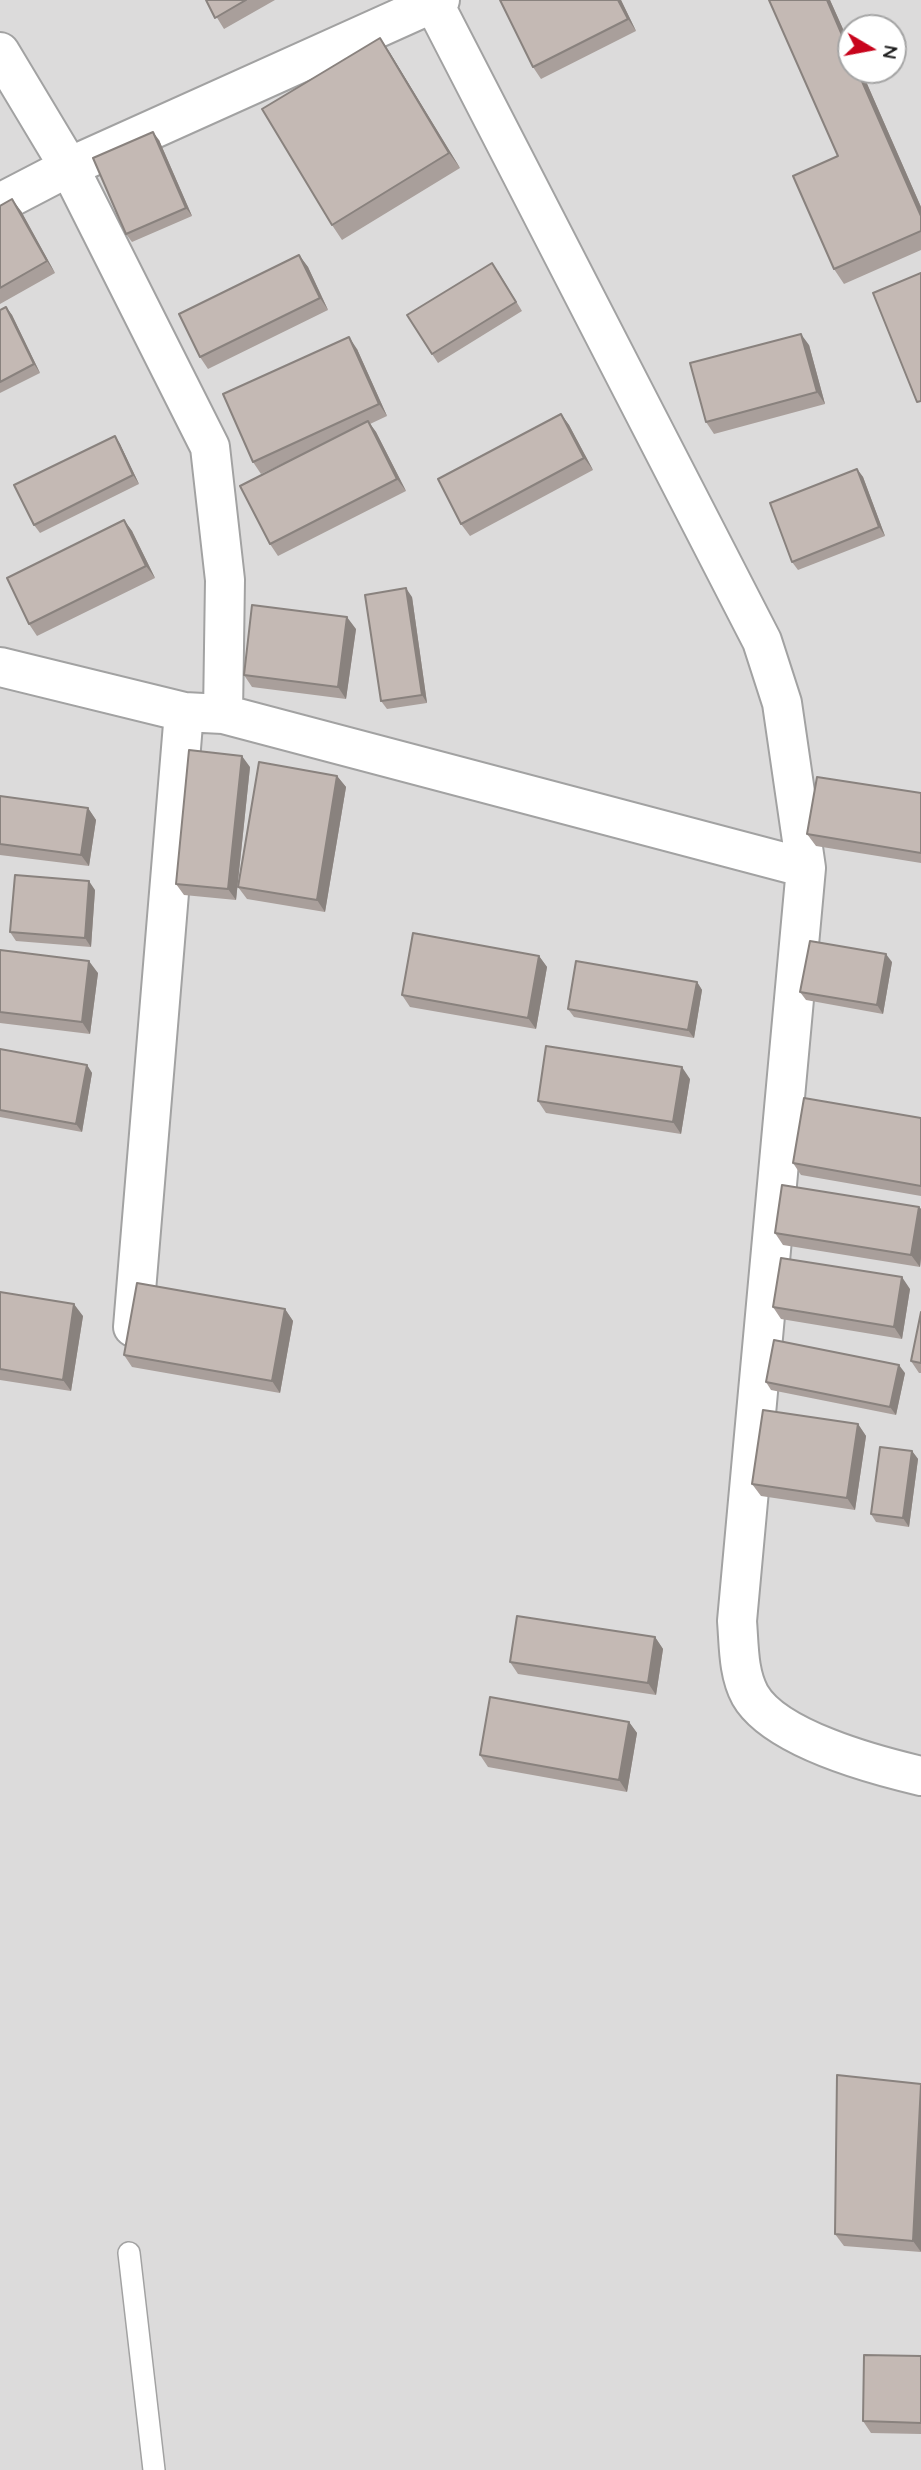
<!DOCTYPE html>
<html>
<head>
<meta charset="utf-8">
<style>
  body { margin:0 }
  #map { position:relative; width:921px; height:2470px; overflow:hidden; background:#efeae5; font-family:Quicksand,sans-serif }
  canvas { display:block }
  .north { position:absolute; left:837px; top:14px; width:70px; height:70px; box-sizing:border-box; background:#fff; border:2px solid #a5a5a5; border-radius:50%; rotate:100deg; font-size:19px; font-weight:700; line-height:28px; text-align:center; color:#1e1e1e }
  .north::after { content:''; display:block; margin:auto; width:24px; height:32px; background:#c8041c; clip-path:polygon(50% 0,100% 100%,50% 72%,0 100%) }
</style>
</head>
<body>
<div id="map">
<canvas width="921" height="2470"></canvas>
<div class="north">N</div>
</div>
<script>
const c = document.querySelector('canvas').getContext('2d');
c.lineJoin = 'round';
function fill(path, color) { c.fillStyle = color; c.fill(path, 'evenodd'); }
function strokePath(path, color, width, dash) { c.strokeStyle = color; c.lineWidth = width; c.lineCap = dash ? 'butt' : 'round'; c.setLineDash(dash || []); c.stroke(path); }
const residential = new Path2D(`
  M0,0H921V2470H0ZM851,28H893V70H851Z`);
const lane = new Path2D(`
  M129,2253L154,2470`);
const street = new Path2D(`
  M432,0L762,641L782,703L806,868L737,1621C739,1645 738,1673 750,1695C775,1739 874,1765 921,1776
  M0,52L69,167L210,447L225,580L223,714
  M0,203L69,167L440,0
  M0,667L184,712L223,714L806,868
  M133,1327L184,712`);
const wall = new Path2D(`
  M206,0H275L224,29Z
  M500,0H621L636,31L541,79L533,67Z
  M769,0H830L851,47V70H861L921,207V250L844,284L834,269L838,156Z
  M380,38L390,53L460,168L342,240L332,225Z
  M159,140L192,216L132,242L126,234Z
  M0,206L21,211L55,273L0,304Z
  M299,255L308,267L328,310L208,369L200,357Z
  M498,271L522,311L438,363L432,354Z
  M6,307L12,315L40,373L0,393V310Z
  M809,345L825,404L714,434L706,422Z
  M357,349L387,416L370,424L376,432L406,491L278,556L270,544L284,463L261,474L253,462Z
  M561,414L569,425L593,470L470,536L461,524Z
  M115,436L120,444L139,484L40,533L34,525Z
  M857,469L863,477L885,536L798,570L792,562Z
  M124,520L132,531L155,578L37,636L29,624Z
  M412,597L427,703L387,709L381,701Z
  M356,629L346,699L252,687L244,675Z
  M250,767L236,900L184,895L176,884Z
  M337,776L346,787L325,912L247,899L238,887Z
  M921,793V863L816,846L807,834Z
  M0,796L88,808L96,820L89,866L0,855Z
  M95,890L91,947L16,941L10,932Z
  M0,950L98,973L90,1034L0,1023Z
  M539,956L547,967L536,1029L410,1007L402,995Z
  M892,962L883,1014L806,1000L800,992Z
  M697,982L702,990L694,1038L574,1017L568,1009Z
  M0,1049L87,1065L92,1073L82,1132L0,1117Z
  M690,1079L681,1134L546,1113L538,1101Z
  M921,1118V1196L801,1175L793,1163Z
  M919,1207L921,1209V1258L920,1267L783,1245L775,1233Z
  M910,1289L902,1339L781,1319L773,1307Z
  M0,1292L83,1316L71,1391L0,1380Z
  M285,1309L293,1321L280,1393L132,1367L124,1355Z
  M921,1312V1373H919L911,1361Z
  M905,1373L896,1415L771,1390L766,1382Z
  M858,1424L866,1436L855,1510L761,1496L752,1484Z
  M912,1451L918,1459L909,1527L876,1522L871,1514Z
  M655,1637L663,1649L656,1695L518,1674L510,1662Z
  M629,1722L637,1733L627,1792L488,1767L480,1755Z
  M837,2075L921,2252L844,2246L835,2234Z
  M921,2356V2434L871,2433L863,2421Z`);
const shadedWall = new Path2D(`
  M618,0H621L636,31L628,19Z
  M827,0H830L851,47V56Z
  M380,38L390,53L460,168L449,153Z
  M857,70H861L921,207V216Z
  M153,132L159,140L192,216L186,208Z
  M12,199L21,211L55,273L47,261Z
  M299,255L308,267L328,310L320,298Z
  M6,307L12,315L40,373L34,364Z
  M801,334L809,345L825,404L817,392Z
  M349,337L357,349L387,416L379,404Z
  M561,414L569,425L593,470L584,458Z
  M368,421L376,432L406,491L397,479Z
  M115,436L120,444L139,484L133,475Z
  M857,469L863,477L885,536L879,527Z
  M124,520L132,531L155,578L146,566Z
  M406,588L412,597L427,703L422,695Z
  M347,617L356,629L346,699L338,687Z
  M242,756L250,767L236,900L228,889Z
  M337,776L346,787L325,912L317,900Z
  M88,808L96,820L89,866L81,855Z
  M89,881L95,890L91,947L85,938Z
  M886,954L892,962L883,1014L877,1005Z
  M539,956L547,967L536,1029L528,1018Z
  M89,961L98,973L90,1034L82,1022Z
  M697,982L702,990L694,1038L688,1030Z
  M87,1065L92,1073L82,1132L76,1124Z
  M682,1067L690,1079L681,1134L673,1122Z
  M919,1207L921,1209V1258L920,1267L911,1255Z
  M902,1277L910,1289L902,1339L894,1327Z
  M74,1304L83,1316L71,1391L63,1380Z
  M285,1309L293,1321L280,1393L272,1381Z
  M899,1365L905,1373L896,1415L890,1407Z
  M858,1424L866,1436L855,1510L847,1498Z
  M912,1451L918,1459L909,1527L903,1518Z
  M655,1637L663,1649L656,1695L648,1683Z
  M629,1722L637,1733L627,1792L619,1780Z
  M921,2085V2252L913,2241Z`);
const building = new Path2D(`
  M206,0H246L215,18Z
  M500,0H618L628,19L533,67Z
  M769,0H827L851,56V70H857L921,216V231L834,269L793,176L838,156Z
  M380,38L449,153L332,225L262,109Z
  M153,132L186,208L126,234L93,158Z
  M12,199L47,261L0,288V206Z
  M299,255L320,298L200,357L179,314Z
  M492,263L516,302L432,354L407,315Z
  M921,273V401L917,402L873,293Z
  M6,307L34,364L0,382V310Z
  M801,334L817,392L706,422L690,363Z
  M349,337L379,404L253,462L223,394Z
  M561,414L584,458L461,524L438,479Z
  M368,421L397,479L270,544L240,486Z
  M115,436L133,475L34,525L14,485Z
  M857,469L879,527L792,562L770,503Z
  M124,520L146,566L29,624L7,578Z
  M406,588L422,695L381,701L365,595Z
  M252,605L347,617L338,687L244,675Z
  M189,750L242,756L228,889L176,884Z
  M259,762L337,776L317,900L238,887Z
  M817,777L921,793V853L807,834Z
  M0,796L88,808L81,855L0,844Z
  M15,875L89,881L85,938L10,932Z
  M413,933L539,956L528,1018L402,995Z
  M810,941L886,954L877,1005L800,992Z
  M0,950L89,961L82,1022L0,1012Z
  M576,961L697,982L688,1030L568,1009Z
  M546,1046L682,1067L673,1122L538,1101Z
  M0,1049L87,1065L76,1124L0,1110Z
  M804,1098L921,1118V1186L793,1163Z
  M782,1185L919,1207L911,1255L775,1233Z
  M781,1258L902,1277L894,1327L773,1307Z
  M137,1283L285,1309L272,1381L124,1355Z
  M0,1292L74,1304L63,1380L0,1369Z
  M921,1312V1363L911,1361Z
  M774,1340L899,1365L890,1407L766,1382Z
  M763,1410L858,1424L847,1498L752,1484Z
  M880,1447L912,1451L903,1518L871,1514Z
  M517,1616L655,1637L648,1683L510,1662Z
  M490,1697L629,1722L619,1780L480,1755Z
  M837,2075L921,2084L913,2241L835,2234Z
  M864,2355L921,2356V2423L863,2421Z`);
fill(residential, '#dcdbdb');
strokePath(lane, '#a2a2a2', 24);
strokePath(street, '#a2a2a2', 42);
strokePath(lane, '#fff', 21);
strokePath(street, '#fff', 38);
fill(wall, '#a99f9b');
fill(shadedWall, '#89827e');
fill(building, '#c4b9b4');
strokePath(building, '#89827e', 2);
</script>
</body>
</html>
